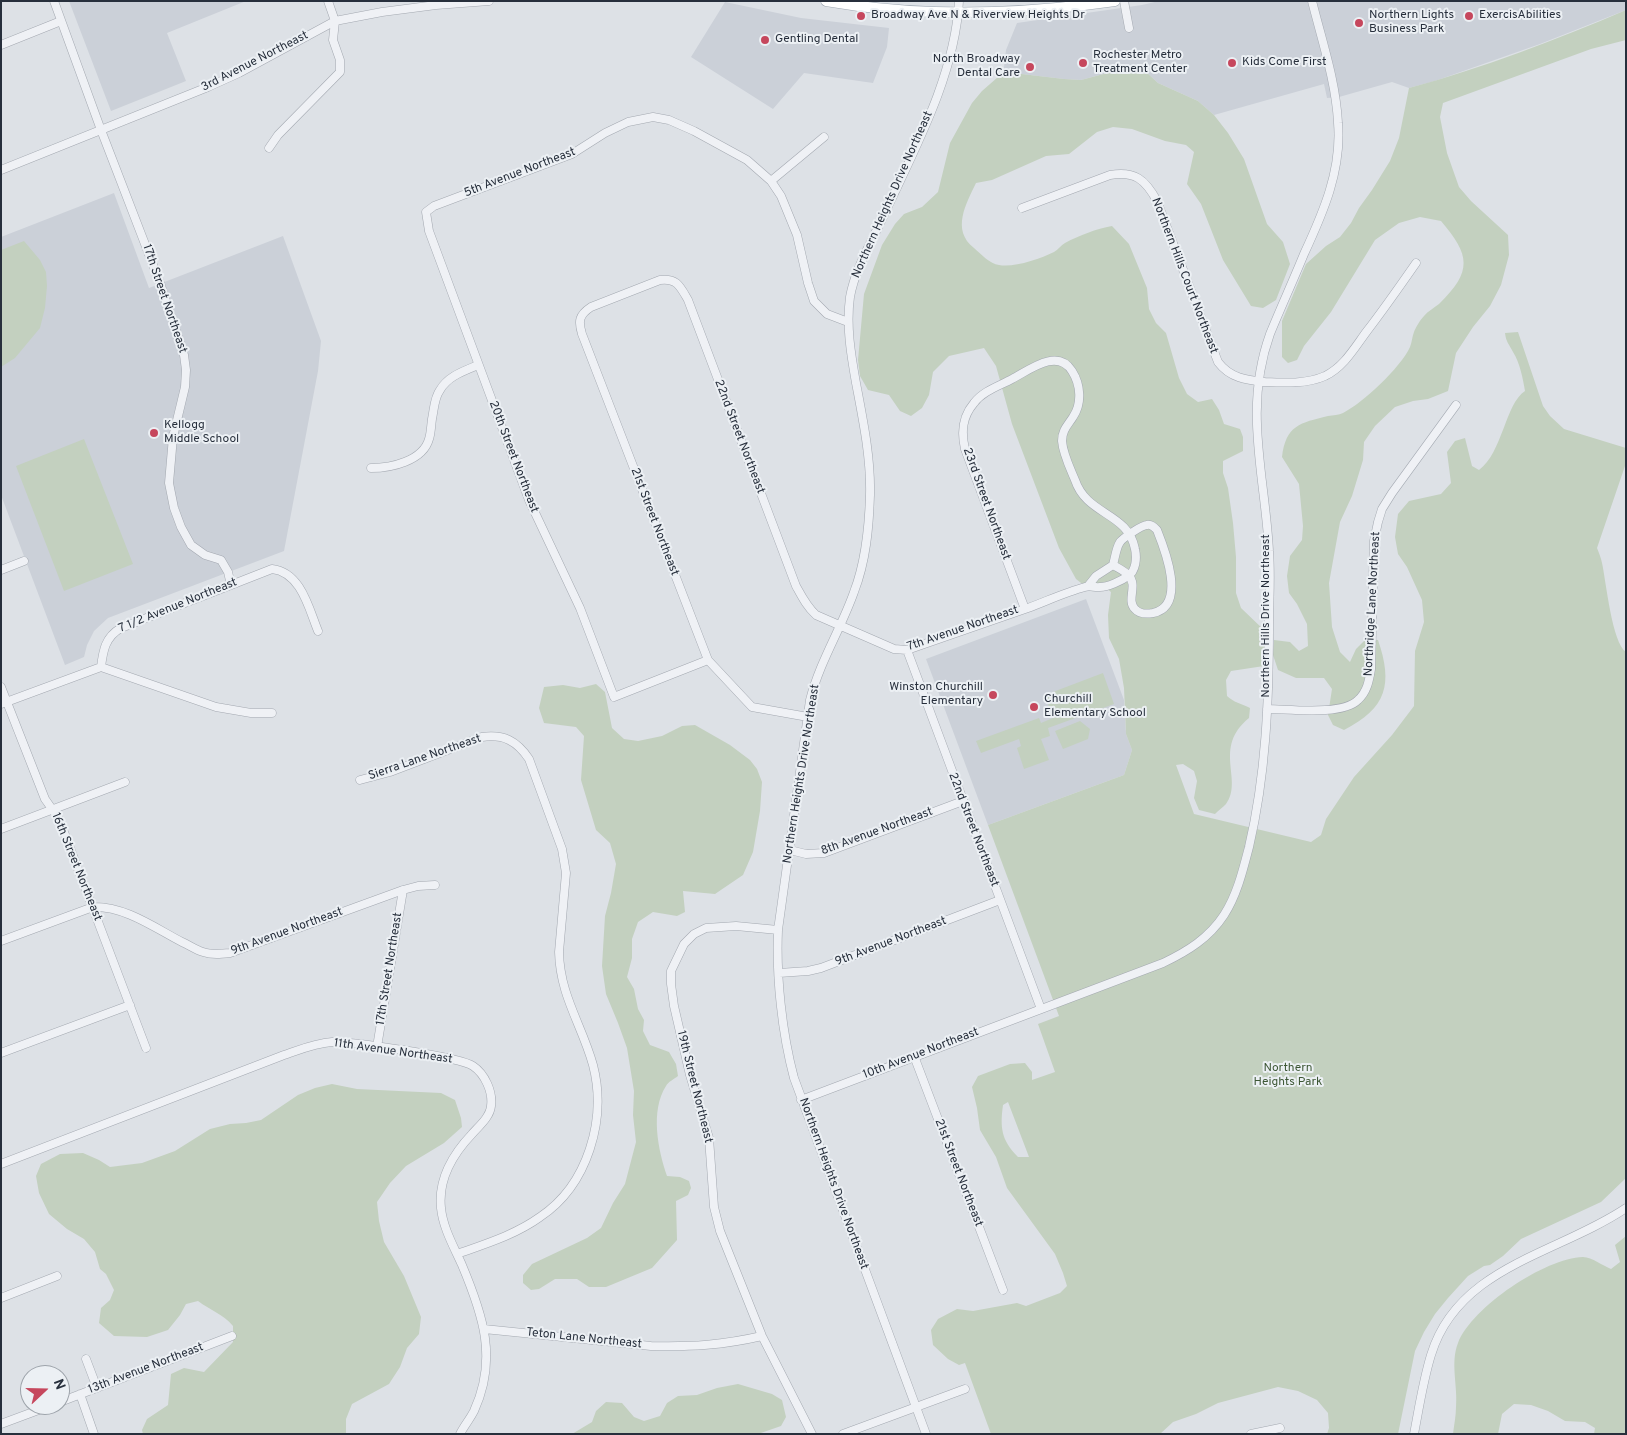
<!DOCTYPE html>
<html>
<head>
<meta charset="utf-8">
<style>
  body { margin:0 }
  #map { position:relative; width:1627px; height:1435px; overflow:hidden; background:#dde1e6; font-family:Overpass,sans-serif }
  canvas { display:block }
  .frame { position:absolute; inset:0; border:2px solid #272f3c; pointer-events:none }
  .north { position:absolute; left:20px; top:1365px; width:50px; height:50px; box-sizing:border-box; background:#ecf0f4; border:1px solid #9da3aa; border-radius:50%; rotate:69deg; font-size:14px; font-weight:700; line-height:20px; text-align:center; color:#272f3c }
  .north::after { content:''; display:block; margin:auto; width:18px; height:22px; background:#c6475d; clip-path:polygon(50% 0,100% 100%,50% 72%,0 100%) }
</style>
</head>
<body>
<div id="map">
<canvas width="1627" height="1435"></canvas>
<div class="frame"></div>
<div class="north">N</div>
</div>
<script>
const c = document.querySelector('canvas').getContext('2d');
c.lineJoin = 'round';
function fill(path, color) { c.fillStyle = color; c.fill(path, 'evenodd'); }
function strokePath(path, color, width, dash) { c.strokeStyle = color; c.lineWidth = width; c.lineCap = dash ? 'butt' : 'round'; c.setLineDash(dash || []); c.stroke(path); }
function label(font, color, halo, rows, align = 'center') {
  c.font = font + ' Overpass,sans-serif'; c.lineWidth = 4; c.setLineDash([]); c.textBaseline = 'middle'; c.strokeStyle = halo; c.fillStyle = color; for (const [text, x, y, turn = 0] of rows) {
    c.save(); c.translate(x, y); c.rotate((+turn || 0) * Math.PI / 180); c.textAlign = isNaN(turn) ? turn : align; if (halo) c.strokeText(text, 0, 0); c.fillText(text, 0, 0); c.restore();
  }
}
const built = new Path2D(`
  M69,1H246L167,33L186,81L111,111Z
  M1159,1H1626V10L1540,44L1435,81L1409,88L1392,82L1339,97L1327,98L1324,84L1214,115L1198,101L1158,83L1144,70L1130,67L1081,80L1064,79L1013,73L1003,76L1006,50L1017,23L1142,5Z
  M725,2L801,18L889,28L887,47L873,83L804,73L773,109L691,57Z
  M114,193L149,288L283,236L321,341L318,371L284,551L108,618L94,631L87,645L84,657L65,665L1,495V237Z
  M1086,599L1124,700L1126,734L1132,750L1124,775L988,825L926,659Z`);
const green = new Path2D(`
  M1626,10V40L1591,49L1443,103L1440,117L1447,153L1459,187L1471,201L1508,235L1509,255L1501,285L1490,306L1473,327L1456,353L1448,391L1428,399L1413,401L1395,407L1375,426L1364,442L1363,460L1352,496L1340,522L1329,583L1332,627L1340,652L1350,662L1356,649L1366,639L1378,640C1393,684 1387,708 1344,730L1333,725L1328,715L1332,689L1324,678H1296L1278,670L1273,655L1274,640L1290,642L1299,651L1308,646L1307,624L1297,604L1289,593L1287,576L1290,556L1302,540L1303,526L1299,484L1282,457C1286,425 1300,423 1328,416C1333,415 1339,415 1343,413C1363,403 1401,367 1410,347C1412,342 1412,337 1414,332C1416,327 1420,320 1424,316C1428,311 1434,308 1439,304C1473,271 1470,255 1441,221L1420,217L1399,223L1375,240L1331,312L1304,346L1297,360L1288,363L1282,357V321L1306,264L1326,246L1340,237L1351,223L1359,208L1372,190L1390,161L1399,138L1409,88C1483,68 1556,40 1626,10Z
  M1130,67L1144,70L1158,83L1198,101L1214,115L1228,133L1244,159L1267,224L1283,242L1290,264L1276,300L1263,308L1251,306L1223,260L1201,204L1187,184L1194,152L1186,145L1165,141L1132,129L1113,127L1097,132L1069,154L1046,156L992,180L976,183C966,204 951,230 974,248C981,254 990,264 999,265C1013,268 1040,259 1054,252C1058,250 1061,245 1065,243C1080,235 1096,229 1112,226L1129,244L1147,288L1149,309L1156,323L1166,333L1179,378L1187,394L1198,402L1212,399L1219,410L1224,424L1240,429L1243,437V451L1223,461V473L1228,488L1233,523L1236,557V593L1241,608L1264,630V666L1231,671L1226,680L1227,696C1233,702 1242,704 1250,708L1249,718C1212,748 1244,780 1226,804C1223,807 1218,811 1215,814L1199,810L1194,798L1197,781L1194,771L1183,764L1176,765L1194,814L1311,842L1321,835L1326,819L1354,777L1392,735L1414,706L1415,651L1424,622L1422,600L1407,567L1398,554L1395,537L1398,514L1409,501L1441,494L1451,483L1447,452L1455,441L1465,438L1472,466L1479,470C1503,452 1505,404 1525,391C1523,379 1520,363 1513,352C1509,344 1506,342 1505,333L1518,332L1543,406L1550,416L1564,429L1626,448V463L1597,548C1599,553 1601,558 1602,563C1606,581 1612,643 1626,652V1178L1601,1202L1521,1239L1503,1256L1490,1265L1484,1266L1468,1276L1448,1298L1435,1314L1424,1332L1415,1351L1398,1434H1327L1329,1428L1328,1413L1317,1400L1298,1391L1278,1387L1218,1403L1196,1414L1173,1422L1160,1434H991L965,1363L959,1365L948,1359L933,1345L931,1330L938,1319L957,1309L973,1311L1017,1303L1026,1306L1060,1293L1067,1286L1063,1273L1055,1254L1007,1188L996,1157L980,1130L977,1108L972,1087L978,1076L1010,1064L1025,1063L1032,1072V1080L1055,1072L1038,1024L1059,1016L988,825L1124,775L1132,750L1126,734L1124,688L1119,659L1109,638L1108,615L1111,592L1102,585L1090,590L1076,579L1059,548L1012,424L996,366L984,348L949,356L933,372L929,395L922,408L911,416L900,411L889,395L868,390L860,376L858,360L864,294L882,245L895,224L904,214L922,207L938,192L950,143L972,103L982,91L998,77L1013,73L1064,79L1081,80ZM1008,1102L1029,1157H1018C1001,1140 1000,1127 1003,1105Z
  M24,241L40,260L46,272L47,286L45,308L40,328L15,358L1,367V250Z
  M84,439L133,564L64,591L16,466Z
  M1103,673L1114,704L1048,728L1050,736L1041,739L1049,760L1024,769L1017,748L1021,746L1019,739L981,753L976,741L1039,718L1041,723L1053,718L1045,695Z
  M596,684L605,692L612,728L624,739L638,741L662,736L682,726L695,725L730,745L750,760L757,769L762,782L760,811L753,852L743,875L715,894L683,891L685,912L677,916L653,912L638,922L632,939V958L627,977L634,989L638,1009L644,1020L643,1031L650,1045L669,1052L676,1064L678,1076C674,1079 668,1082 666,1086C650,1111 658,1150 667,1176L680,1177L689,1181L691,1188L688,1195L676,1201L677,1240L652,1268L606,1287H589L577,1279H555L539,1289L531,1290L523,1283V1275L532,1264L587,1238L601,1228L613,1203L625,1184L636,1142L633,1115L634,1091L627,1048L618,1023L606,994L602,966L605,916L611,893L616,864L610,843L596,830L581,780L584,736L576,727L544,723L539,708L544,687L563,685L580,688Z
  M1080,721L1090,729L1088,739L1063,749L1055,731Z
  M332,1084L357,1089L441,1093L455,1100L461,1118L462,1127L444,1143L406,1166L390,1183L377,1202L379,1221L384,1242L404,1276L421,1317L419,1334L407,1348L400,1367L389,1384L352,1404L346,1419V1434H143L142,1430L147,1419L168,1405L171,1374L184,1368L204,1372L233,1342V1326C223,1314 210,1310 198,1301L186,1304L180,1315L168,1330L147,1337L114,1336L99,1323L101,1308L110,1300L114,1290L106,1274L100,1269L95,1252L84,1239L67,1229L49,1214L39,1193L36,1176L41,1164L60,1154L83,1153L99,1160L110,1167L142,1163L175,1151L210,1129L230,1124L246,1123L261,1120L298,1095L315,1088Z
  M1626,1236V1434H1594L1595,1428L1585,1422L1565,1421L1548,1411L1531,1405L1514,1404L1502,1414L1498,1434H1453C1454,1425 1456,1416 1456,1407C1458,1386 1450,1363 1458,1343C1472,1307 1545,1258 1583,1257C1592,1257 1603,1266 1611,1269L1620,1262L1615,1245Z
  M738,1384L772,1394L782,1400L786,1417L781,1426L758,1434H572L592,1422L596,1411L606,1402L622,1403L634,1417L644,1421L660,1416L667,1403L678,1396L697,1395L717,1388Z`);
const minor = new Path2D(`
  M54,1L101,130L160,283L184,355L186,370L185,387L173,437L169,483L174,508L181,527L191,545L205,555L221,560L228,572L231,585
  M1124,1L1129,28
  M1,45L61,21
  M269,148L278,135L340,72V60L333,40L335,21L328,1
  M1,170L208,87L239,73L335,21L382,12L436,5L489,1
  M771,181L824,137
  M1022,208L1110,175C1135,171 1145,179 1157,201L1218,362C1230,378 1246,380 1265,382C1285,383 1307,384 1325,376C1344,367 1355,347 1367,331C1384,309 1400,286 1416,263
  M371,468C391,468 423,461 429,439C431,433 431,426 432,419C434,410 434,398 440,390C448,376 464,371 478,365
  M1,570L24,561
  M1088,586L1096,576L1113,565C1115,558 1116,548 1120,542C1123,538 1142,525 1147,525C1151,524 1154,527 1157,530C1165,550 1187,606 1153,613C1147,614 1139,614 1135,609C1126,600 1138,586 1129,576C1125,571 1118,568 1113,565
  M907,650L1041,1009
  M708,660L614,697L580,608L529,500L429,231L426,212L434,206L572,154L605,133L628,122L653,117L669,120L694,131L747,160L771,181L781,196L797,235L808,283L814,301L827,314L848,322
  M101,667C103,651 105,637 121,628L272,569C301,572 309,609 318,631
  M101,667L216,707L251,713H272
  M1,687L45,799L59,819L146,1048
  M1,704L101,667
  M1267,709C1289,709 1342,716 1358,700C1367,692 1369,681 1371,669L1374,541L1378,522L1382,509L1392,493L1456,405
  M808,717L752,707L708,660L582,334C578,321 579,315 591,307L660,280C677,278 680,286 688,300L796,586C802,597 807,607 816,615L894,649L907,650C947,636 988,622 1028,608C1047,601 1066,592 1085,587C1090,585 1095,588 1100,587C1108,587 1121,581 1128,576C1136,571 1137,558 1135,549C1128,512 1087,516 1075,480C1070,468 1063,454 1062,441C1062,430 1068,425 1073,417C1082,404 1081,385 1072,371C1057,347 1028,371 1012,379C999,386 983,391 974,403C962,417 961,432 965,449L1025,609
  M360,780L390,772L482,737C504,734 517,741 529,759L562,849L566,873L559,952C560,996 582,1025 593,1065C607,1119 588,1185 540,1217C515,1235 485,1244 457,1254
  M1,829L125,782
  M790,850L806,854L824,853L963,801
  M778,930L736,926L706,928L694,934L684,944L671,971V984L674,1006L690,1075L709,1138L714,1207L720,1231L762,1336L812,1434
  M1,941L93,907C125,906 155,928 182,942C189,945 196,950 203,952C212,955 221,954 230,953L403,890L418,886L435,885
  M779,973L808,971L821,968L1000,900
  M377,1047L403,890
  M1,1053L130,1005
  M914,1056L1003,1290
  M801,1100L1163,963C1188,951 1209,938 1224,915C1237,895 1243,870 1249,847C1266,775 1269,700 1269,626C1269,601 1271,576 1269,551C1265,475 1243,409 1270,334C1281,307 1293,281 1304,254C1323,213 1342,170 1338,123C1336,82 1322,41 1312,1
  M1,1164L284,1055C299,1050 315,1043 332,1042C350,1041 460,1057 473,1066C485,1074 493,1092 491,1106C490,1117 479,1126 472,1134C453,1154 438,1180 441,1208C443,1228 454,1247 462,1265C483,1315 498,1359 474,1411C470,1419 464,1426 460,1434
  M1,1298L57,1276
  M484,1329L651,1346C692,1347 723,1345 762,1336
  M86,1359L97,1388
  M80,1394L94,1434
  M60,1402L232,1336
  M1,1424L52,1405
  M843,1434L965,1389
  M926,1434L794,1078C782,1033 776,977 778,930L810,700C820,661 841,629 854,592C866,561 869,528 870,495C871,458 863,420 856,383C851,355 846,326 850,297C855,269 871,243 883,217C914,150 955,76 959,1
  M1251,1434L1280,1428
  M1414,1434C1419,1408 1423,1381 1431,1355C1458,1266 1558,1254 1626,1208`);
const major = new Path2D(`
  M826,1C922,18 1019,15 1115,1`);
const markers = [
  [861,16,5,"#c6475d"],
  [1469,16,5,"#c6475d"],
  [1359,23,5,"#c6475d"],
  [765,40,5,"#c6475d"],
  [1083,63,5,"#c6475d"],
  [1232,63,5,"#c6475d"],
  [1030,67,5,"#c6475d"],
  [154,433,5,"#c6475d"],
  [993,695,5,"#c6475d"],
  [1034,707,5,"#c6475d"]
];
const poiNames = [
  ["Broadway Ave N & Riverview Heights Dr",871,16],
  ["Northern Lights",1369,16],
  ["Business Park",1369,30],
  ["ExercisAbilities",1479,16],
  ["Gentling Dental",775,40],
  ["Rochester Metro",1093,56],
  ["Treatment Center",1093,70],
  ["North Broadway",1020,60,"right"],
  ["Dental Care",1020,74,"right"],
  ["Kids Come First",1242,63],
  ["Kellogg",164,426],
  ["Middle School",164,440],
  ["Winston Churchill",983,688,"right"],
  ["Elementary",983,702,"right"],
  ["Churchill",1044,700],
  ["Elementary School",1044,714]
];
const streetNames = [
  ["3rd Avenue Northeast",255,62,-27],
  ["5th Avenue Northeast",520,173,-21],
  ["Northern Heights Drive Northeast",893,195,-66],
  ["Northern Hills Court Northeast",1184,276,69],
  ["17th Street Northeast",164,299,71],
  ["22nd Street Northeast",739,437,69],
  ["20th Street Northeast",513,457,69],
  ["23rd Street Northeast",986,504,70],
  ["21st Street Northeast",654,522,69],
  ["Northridge Lane Northeast",1373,604,-87],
  ["7 1/2 Avenue Northeast",178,606,-22],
  ["Northern Hills Drive Northeast",1267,616,-90],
  ["7th Avenue Northeast",963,629,-19],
  ["Sierra Lane Northeast",425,758,-19],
  ["Northern Heights Drive Northeast",802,774,-81],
  ["22nd Street Northeast",973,830,69],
  ["8th Avenue Northeast",877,832,-20],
  ["16th Street Northeast",76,867,68],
  ["9th Avenue Northeast",287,932,-20],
  ["9th Avenue Northeast",891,942,-21],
  ["17th Street Northeast",390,969,-81],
  ["11th Avenue Northeast",393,1052,8],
  ["10th Avenue Northeast",921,1054,-21],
  ["19th Street Northeast",694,1087,76],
  ["21st Street Northeast",958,1173,69],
  ["Northern Heights Drive Northeast",833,1184,70],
  ["Teton Lane Northeast",584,1339,6],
  ["13th Avenue Northeast",146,1369,-21]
];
const parkNames = [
  ["Northern",1288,1069],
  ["Heights Park",1288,1083]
];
fill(built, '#cbd0d8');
fill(green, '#c3d0bf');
strokePath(minor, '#a3a8b0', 9);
strokePath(major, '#9da6b1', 11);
strokePath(minor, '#eff1f5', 8);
strokePath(major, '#fff', 10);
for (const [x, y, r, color] of markers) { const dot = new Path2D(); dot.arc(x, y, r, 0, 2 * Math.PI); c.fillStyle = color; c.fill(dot); strokePath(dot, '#ecf0f4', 2); }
label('12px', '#272f3c', '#ecf0f4', poiNames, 'left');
label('12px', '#272f3c', '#ecf0f4', streetNames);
label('12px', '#3d5735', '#ecf0f4', parkNames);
</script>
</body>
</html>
